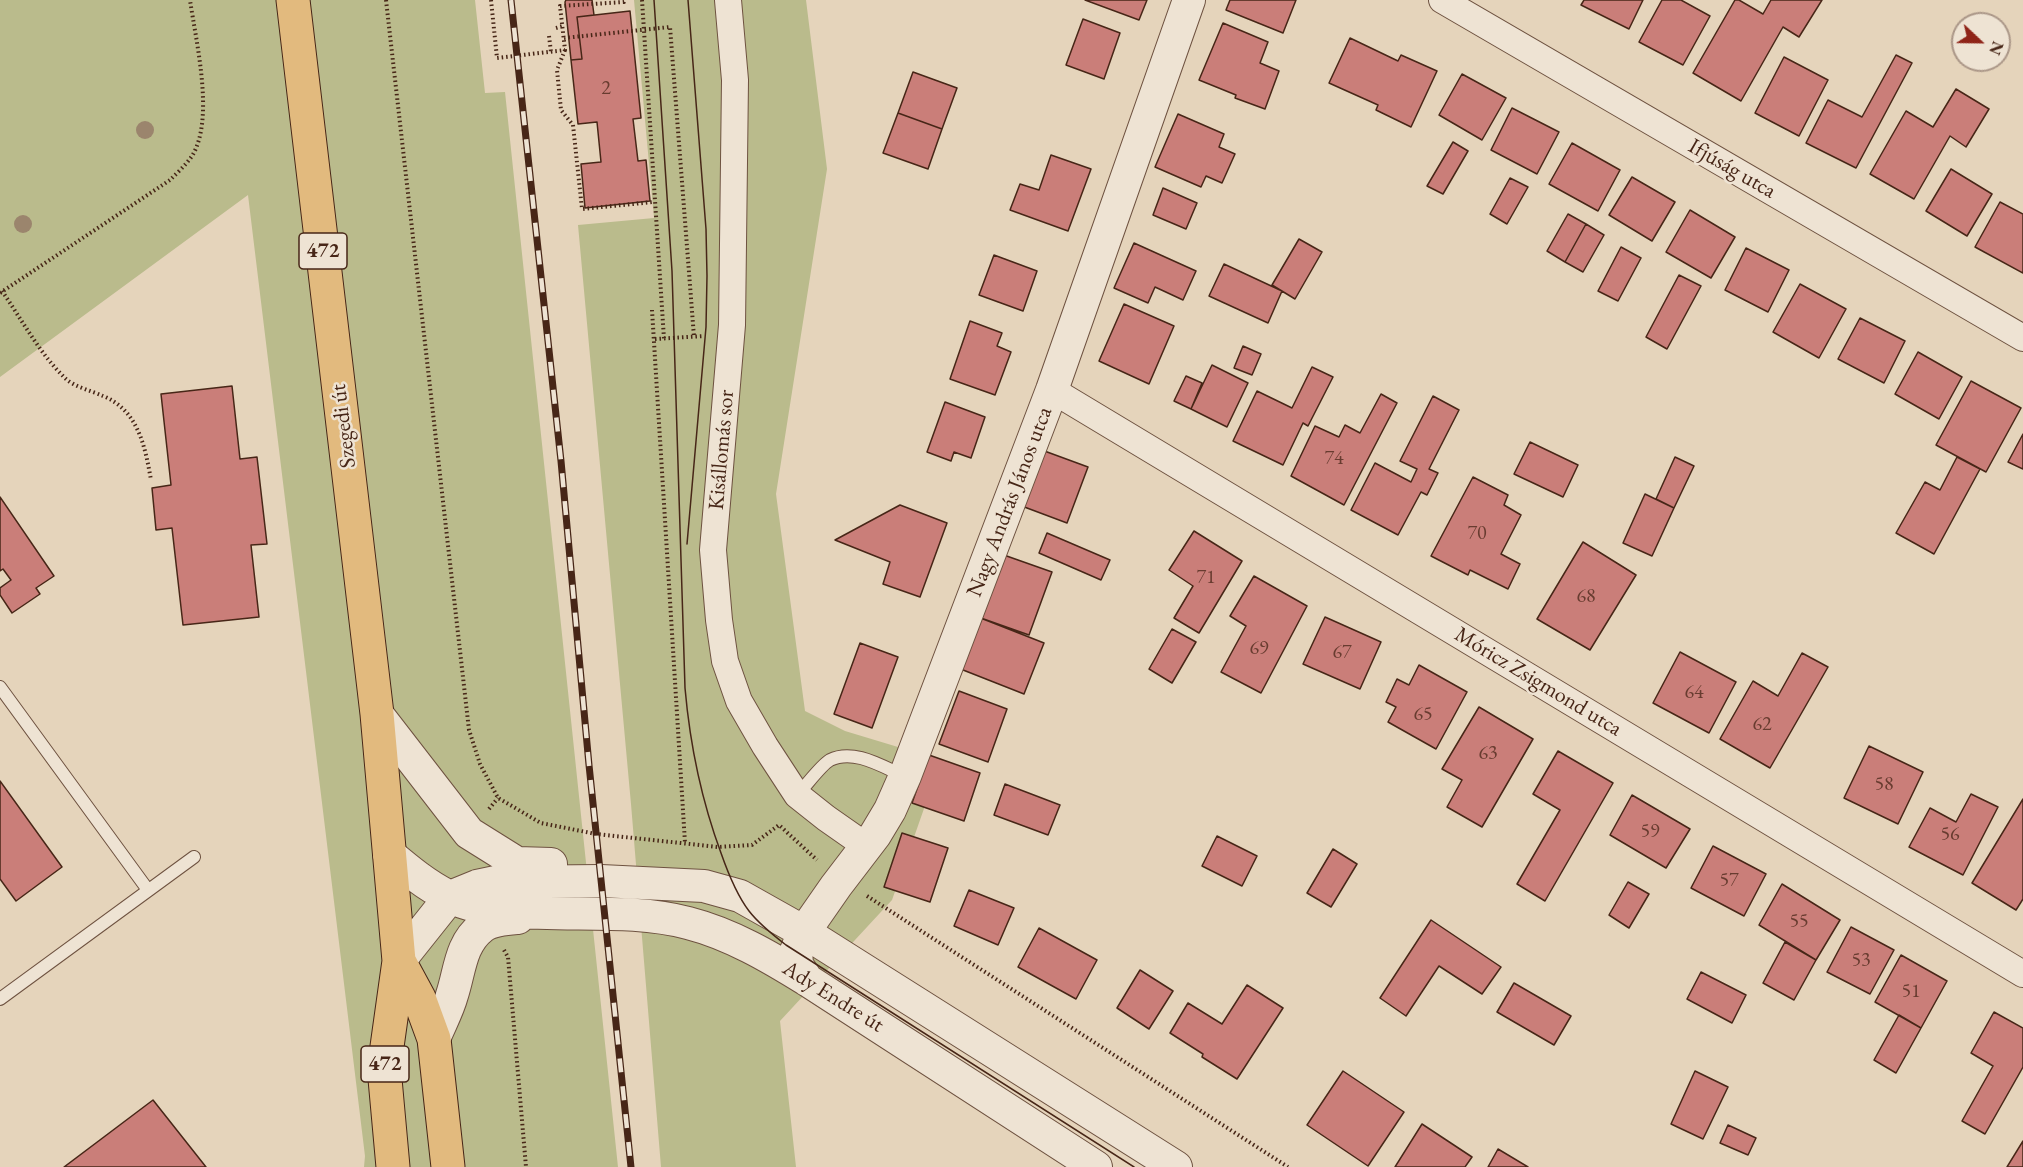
<!DOCTYPE html>
<html>
<head>
<meta charset="utf-8">
<style>
  body { margin:0 }
  #map { position:relative; width:2023px; height:1167px; overflow:hidden; background:#e5d4bb; font-family:"EB Garamond",serif }
  canvas { display:block }
  .north { position:absolute; left:1951px; top:12px; width:60px; height:60px; box-sizing:border-box; background:#eee3d3; border:2px solid #ab9788; border-radius:50%; rotate:112deg; font-size:16px; font-weight:700; line-height:24px; text-align:center; color:#472617 }
  .north::after { content:''; display:block; margin:auto; width:21px; height:27px; background:#8f2418; clip-path:polygon(50% 0,100% 100%,50% 72%,0 100%) }
</style>
</head>
<body>
<div id="map">
<canvas width="2023" height="1167"></canvas>
<div class="north">N</div>
</div>
<script>
const c = document.querySelector('canvas').getContext('2d');
c.lineJoin = 'round';
function fill(path, color) { c.fillStyle = color; c.fill(path, 'evenodd'); }
function strokePath(path, color, width, dash) { c.strokeStyle = color; c.lineWidth = width; c.lineCap = dash ? 'butt' : 'round'; c.setLineDash(dash || []); c.stroke(path); }
function label(font, color, halo, rows, align = 'center') {
  c.font = font + ' "EB Garamond",serif'; c.lineWidth = 5; c.setLineDash([]); c.textBaseline = 'middle'; c.strokeStyle = halo; c.fillStyle = color; for (const [text, x, y, turn = 0] of rows) {
    c.save(); c.translate(x, y); c.rotate((+turn || 0) * Math.PI / 180); c.textAlign = isNaN(turn) ? turn : align; if (halo) c.strokeText(text, 0, 0); c.fillText(text, 0, 0); c.restore();
  }
}
const green = new Path2D(`
  M0,0H475L485,93L505,92L618,1167H364L365,1156L248,195L0,377Z
  M634,0H806L827,169L776,494L805,711L845,731L941,760L892,900L780,1021L796,1167H661L631,804L578,225L654,218Z`);
const building = new Path2D(`
  M566,0H592L594,15L577,17L582,59L571,60L565,2Z
  M1085,0H1147L1139,20Z
  M1230,0H1296L1283,33L1226,10Z
  M1584,0H1643L1629,29L1581,5Z
  M1662,0H1681L1710,16L1683,65L1639,42Z
  M1735,0H1739L1763,14L1771,0H1822L1799,37L1783,27L1741,101L1693,73Z
  M630,11L641,118L633,119L638,161L646,160L650,201L585,208L581,164L601,162L597,122L578,124L571,60L582,59L577,17Z
  M1083,19L1120,33L1104,79L1066,65Z
  M1223,23L1268,42L1260,63L1279,71L1265,109L1235,98L1236,95L1199,80Z
  M1350,38L1398,61L1401,55L1437,71L1411,127L1376,110L1378,105L1329,83Z
  M1896,55L1912,63L1856,168L1806,143L1828,100L1862,117Z
  M1784,57L1828,80L1799,136L1755,113Z
  M913,72L957,88L942,129L898,113Z
  M1462,74L1506,98L1482,140L1439,115Z
  M1956,89L1989,109L1966,147L1950,136L1914,199L1870,174L1906,111L1933,127Z
  M1512,108L1559,132L1537,174L1491,150Z
  M898,113L942,129L928,169L883,153Z
  M1178,114L1224,134L1219,147L1235,154L1222,183L1206,176L1201,187L1155,167Z
  M1453,142L1468,151L1443,194L1427,186Z
  M1572,143L1620,170L1598,211L1549,184Z
  M1051,155L1091,169L1068,231L1010,210L1020,184L1039,190Z
  M1951,169L1992,194L1967,236L1926,211Z
  M1632,177L1675,202L1652,241L1609,215Z
  M1510,178L1528,187L1507,224L1490,214Z
  M1163,188L1197,203L1186,229L1153,215Z
  M2000,202L2023,214V273L1975,247Z
  M1690,210L1735,237L1711,278L1666,252Z
  M1568,214L1586,224L1565,262L1547,251Z
  M1586,224L1604,235L1583,272L1565,262Z
  M1299,239L1322,252L1295,299L1272,285Z
  M1134,243L1196,271L1183,300L1155,287L1148,303L1114,288Z
  M1621,247L1641,258L1618,301L1598,291Z
  M1746,248L1789,270L1768,312L1725,290Z
  M994,255L1037,271L1023,311L979,295Z
  M1224,264L1282,291L1268,323L1209,296Z
  M1679,275L1701,286L1667,349L1646,337Z
  M1800,284L1846,309L1819,358L1773,332Z
  M1124,304L1174,326L1149,384L1099,361Z
  M1860,318L1905,341L1884,383L1838,359Z
  M970,321L1002,333L997,346L1011,352L995,395L950,379Z
  M1243,346L1261,354L1252,375L1234,368Z
  M1918,352L1962,377L1939,419L1895,394Z
  M1212,365L1248,383L1227,427L1191,409Z
  M1312,367L1333,377L1308,426L1303,423L1283,465L1233,441L1257,391L1292,408Z
  M1186,376L1202,383L1191,409L1174,401Z
  M1971,381L2021,408L1986,472L1936,445Z
  M232,386L240,459L257,457L267,544L251,545L259,617L183,625L172,528L156,530L152,488L171,485L161,394Z
  M1381,394L1397,403L1344,505L1291,476L1315,426L1339,437L1345,425L1360,433Z
  M1433,396L1459,410L1429,469L1438,473L1427,495L1421,492L1398,535L1351,510L1375,463L1411,482L1417,469L1400,461Z
  M945,402L985,417L971,458L954,452L951,461L927,452Z
  M2023,434V469L2008,462Z
  M1530,442L1578,465L1563,497L1514,474Z
  M1039,449L1088,467L1067,523L1019,505Z
  M1675,457L1694,466L1674,508L1656,499Z
  M1957,457L1980,469L1934,554L1896,533L1925,482L1940,490Z
  M1473,477L1508,495L1504,505L1521,515L1501,554L1520,564L1508,589L1470,570L1468,575L1431,556Z
  M1645,494L1674,508L1652,556L1623,543Z
  M0,497L54,576L36,588L40,594L12,613L0,595V588L11,580L3,569L0,571Z
  M900,505L947,523L920,597L883,584L890,562L835,540Z
  M1194,531L1242,561L1199,633L1174,618L1193,586L1169,570Z
  M1047,533L1110,560L1101,580L1039,553Z
  M1583,542L1636,575L1590,650L1537,619Z
  M1001,554L1052,572L1029,635L978,617Z
  M1254,576L1307,606L1261,693L1221,672L1246,626L1230,616Z
  M978,617L1044,643L1024,694L958,668Z
  M1325,617L1381,642L1360,689L1303,664Z
  M1172,629L1196,642L1172,683L1149,669Z
  M860,643L898,657L872,728L834,714Z
  M1680,652L1736,682L1709,733L1653,703Z
  M1802,653L1828,667L1770,768L1720,739L1753,681L1778,696Z
  M1419,665L1467,692L1436,749L1388,722L1396,707L1386,702L1397,679L1409,685Z
  M959,691L1007,709L988,762L939,744Z
  M1479,707L1533,739L1482,827L1447,807L1462,780L1442,769Z
  M1869,746L1923,772L1898,824L1844,798Z
  M1558,751L1613,783L1545,901L1517,884L1560,810L1533,794Z
  M929,755L980,773L964,821L912,803Z
  M0,781L62,867L16,901L0,879Z
  M1005,784L1060,805L1048,835L994,815Z
  M1971,794L1998,807L1963,875L1909,847L1930,808L1956,822Z
  M1632,795L1690,829L1666,868L1610,835Z
  M2023,799V899L2016,910L1972,883Z
  M902,833L948,848L930,902L884,887Z
  M1217,836L1257,856L1242,886L1202,866Z
  M1713,846L1766,874L1744,916L1691,888Z
  M1333,849L1357,864L1331,907L1307,893Z
  M1628,882L1649,894L1629,928L1609,915Z
  M1782,884L1840,920L1816,960L1759,925Z
  M969,890L1014,908L998,945L954,926Z
  M1431,920L1501,967L1482,994L1439,966L1406,1016L1380,998Z
  M1851,927L1894,950L1870,994L1827,972Z
  M1039,928L1097,960L1076,999L1018,967Z
  M1785,942L1816,960L1794,1000L1763,983Z
  M1901,955L1947,981L1921,1028L1875,1002Z
  M1140,970L1173,991L1149,1029L1117,1008Z
  M1701,972L1746,995L1732,1023L1687,999Z
  M1514,983L1571,1016L1554,1045L1497,1012Z
  M1247,985L1283,1008L1237,1079L1202,1057L1203,1054L1170,1033L1188,1003L1222,1024Z
  M1994,1012L2023,1028V1067L1985,1134L1962,1121L1993,1066L1971,1053Z
  M1899,1015L1921,1028L1896,1073L1874,1060Z
  M1343,1071L1404,1112L1368,1166L1307,1125Z
  M1695,1071L1728,1087L1703,1139L1671,1124Z
  M153,1100L206,1167H64Z
  M1422,1124L1472,1157L1465,1167H1395Z
  M1728,1125L1756,1138L1748,1155L1720,1143Z
  M2023,1141V1167H2007Z
  M1498,1149L1528,1167H1488Z`);
const path = new Path2D(`
  M386,0L469,730L480,764L498,798L541,823L596,834L718,847L752,845L779,825L817,860
  M491,0L497,58L565,50L560,6L624,2L625,0
  M642,0L664,339
  M556,28L563,26
  M549,36L551,52
  M564,38L670,27L694,337
  M565,50L557,70L561,110L573,125L582,209L653,202
  M2,291C22,320 40,354 65,378C74,387 92,391 103,396C138,410 145,446 151,480
  M0,293L170,180C177,173 186,165 192,156C215,119 196,42 190,0
  M652,310L685,843
  M655,339L704,336
  M489,809L498,798
  M867,896L1288,1167
  M504,950L508,957L526,1167`);
const service = new Path2D(`
  M0,687L148,890
  M797,795C806,786 821,765 830,760C854,748 883,767 904,776
  M0,999L194,857`);
const minor = new Path2D(`
  M728,0L735,80L732,325L713,550L719,620L725,661L739,701L765,746L797,795L826,818L866,846
  M1442,0L2023,338
  M1052,390L2023,974`);
const tertiary = new Path2D(`
  M377,714L469,833L517,863L551,864
  M389,854C408,870 426,885 448,896C467,906 489,909 510,911C569,917 630,908 688,923C731,934 770,957 807,980L1096,1167
  M399,961L450,897L477,886L496,882L601,881L704,886L740,896L804,932L1176,1167
  M807,980L797,965L796,951L804,932L836,886L875,835L890,810L905,776L1052,390L1189,0
  M434,1039C440,1024 448,1010 452,995C460,971 460,944 482,927C491,920 506,919 518,918`);
const primary = new Path2D(`
  M293,0L377,714L399,961L384,1068L393,1167
  M399,961L419,998L434,1039L448,1167`);
const tram = new Path2D(`
  M654,0L672,271L685,688C690,745 701,799 721,853C728,873 736,894 749,911C759,924 773,935 786,945L1134,1167
  M687,544L706,327L707,276L706,229L688,0`);
const rail = new Path2D(`
  M511,0L561,461L589,765L631,1167`);
const trees = [
  [145,130],
  [23,224]
];
const numberNames = [
  ["2",606,89],
  ["74",1334,459],
  ["70",1477,534],
  ["71",1206,578],
  ["68",1586,597],
  ["69",1259,649],
  ["67",1342,653],
  ["64",1694,693],
  ["65",1423,715],
  ["62",1762,725],
  ["63",1488,754],
  ["58",1884,785],
  ["59",1650,832],
  ["56",1950,835],
  ["57",1729,881],
  ["55",1799,922],
  ["53",1861,961],
  ["51",1911,992]
];
const shields = [
  [323,251,48],
  [385,1064,48]
];
const shieldNames = [
  ["472",323,251],
  ["472",385,1064]
];
const streetNames = [
  ["Ifjúság utca",1732,169,30],
  ["Szegedi út",344,426,-97],
  ["Kisállomás sor",722,450,-85],
  ["Nagy András János utca",1010,502,-69],
  ["Móricz Zsigmond utca",1538,682,31],
  ["Ady Endre út",833,997,32]
];
fill(green, '#babb8c');
fill(building, '#ca7e79');
strokePath(building, '#472617', 1.5);
strokePath(service, '#6e5240', 14);
strokePath(minor, '#6e5240', 28);
strokePath(tertiary, '#6e5240', 34);
strokePath(primary, '#472617', 35);
strokePath(path, '#472617', 4, [1.5, 3]);
strokePath(service, '#eee3d3', 12);
strokePath(minor, '#eee3d3', 26);
strokePath(tertiary, '#eee3d3', 32);
strokePath(primary, '#e2ba7e', 33);
strokePath(tram, '#472617', 1.5);
strokePath(rail, '#472617', 7);
strokePath(rail, '#eee3d3', 4.5, [14]);
c.fillStyle = '#9b856d';
for (const [x, y] of trees) { c.beginPath(); c.arc(x, y, 9, 0, 2 * Math.PI); c.fill(); }
label('20px', '#683c30', null, numberNames);
for (const [x, y, w] of shields) { const box = new Path2D(); box.roundRect(x - w / 2, y - 18, w, 36, 4.5); c.fillStyle = '#eee3d3'; c.fill(box); strokePath(box, '#472617', 1.5); }
label('bold 21px', '#472617', null, shieldNames);
label('22px', '#472617', '#eee3d3', streetNames);
</script>
</body>
</html>
